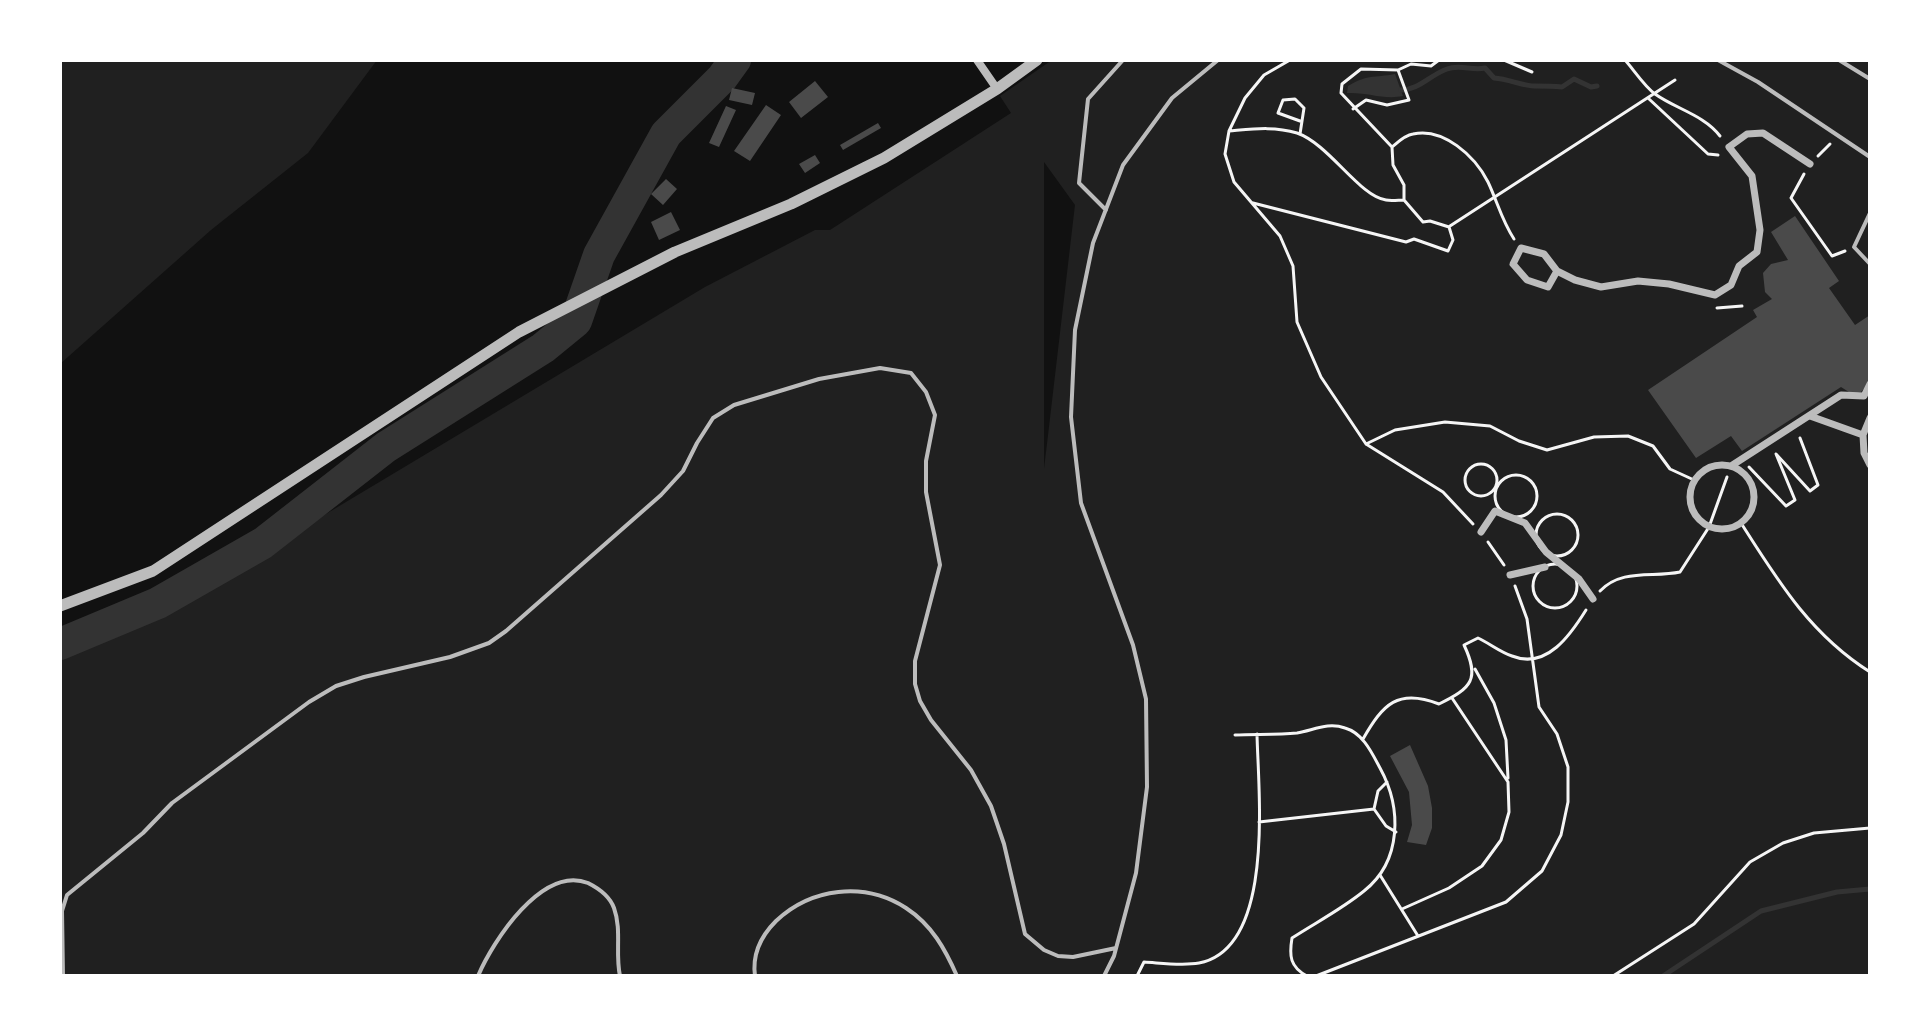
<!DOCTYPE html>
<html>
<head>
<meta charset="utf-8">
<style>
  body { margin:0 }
  #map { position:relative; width:1930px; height:1036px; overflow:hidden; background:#111; font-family:"PT Sans Narrow",sans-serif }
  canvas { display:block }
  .frame { position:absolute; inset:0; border:62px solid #fff; pointer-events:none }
</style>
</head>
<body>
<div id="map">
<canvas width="1930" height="1036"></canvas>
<div class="frame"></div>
</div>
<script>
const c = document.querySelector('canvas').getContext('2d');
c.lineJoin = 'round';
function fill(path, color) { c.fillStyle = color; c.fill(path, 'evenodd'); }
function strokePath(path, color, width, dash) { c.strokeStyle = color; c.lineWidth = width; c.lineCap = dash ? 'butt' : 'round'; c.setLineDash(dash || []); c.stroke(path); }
const green = new Path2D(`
  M60,60H377L308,153L211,230L60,364Z
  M1052,60H1870V976H60V659L199,590L705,287L815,230H830L1011,113L1000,96ZM1044,162L1075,205L1044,469Z`);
const water = new Path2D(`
  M1395,74L1403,96C1383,100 1368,92 1347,93L1348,86C1368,74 1373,78 1395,74Z`);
const stream = new Path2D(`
  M1401,90C1419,90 1430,75 1447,69C1460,64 1472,71 1485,68L1494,78C1509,79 1523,86 1535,86C1544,86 1552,86 1562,87L1574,79L1591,87L1597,86
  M1663,976L1761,911L1837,892L1870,889`);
const river = new Path2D(`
  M60,644L158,603L263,543L386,447L543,348L576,321L599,255L666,134L722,78L735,60`);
const building = new Path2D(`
  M815,81L828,97L801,118L789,102Z
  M732,88L755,93L752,105L729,100Z
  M766,105L781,115L750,161L734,151Z
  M726,106L736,110L719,147L709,143Z
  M878,123L881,128L843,150L840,145Z
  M815,155L820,163L805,173L799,164Z
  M666,179L677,189L663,205L651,194Z
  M671,212L680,230L659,240L651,222Z
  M1795,216L1839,281L1829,288L1855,325L1870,315L1868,384L1861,392L1852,394L1841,387L1742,451L1731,436L1696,458L1648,390L1757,317L1753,310L1772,299L1765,292L1763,273L1771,264L1788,260L1771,232Z
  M1410,745L1428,786L1432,808V828L1426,845L1407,842L1412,825L1409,792L1390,756Z`);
const path = new Path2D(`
  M1290,60L1264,75L1245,98L1229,131L1225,154L1234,182L1280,236L1293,266L1297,322L1321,377L1366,444L1443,492L1473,524
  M1471,60H1476
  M1504,60L1532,72
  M1625,60C1634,70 1644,86 1655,94C1676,109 1704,115 1720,136
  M1648,98L1708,154L1718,155
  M1353,109L1366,100L1387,105L1409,100L1398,70
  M1229,131C1253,129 1274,126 1297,133C1329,144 1360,197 1386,200C1391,201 1399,200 1404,200
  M1300,134L1304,108L1295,99L1283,100L1278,113L1300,121
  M1392,147L1341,93L1342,84L1361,69L1398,70L1411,64L1431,66L1439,60
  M1818,156L1830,144
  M1804,174L1791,198L1832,256L1845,251
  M1253,203L1406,242L1414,239L1448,251L1453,240L1449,227L1430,221L1423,222L1404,200V185L1393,165L1392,147C1398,142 1405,135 1413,134C1443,127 1475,156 1488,182C1497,201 1502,221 1514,239
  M1450,226L1675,80
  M1717,308L1742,306
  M1366,444L1395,430L1445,422L1490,426L1519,441L1547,450L1594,437L1628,436L1653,446L1670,469L1694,480
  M1465 480a16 16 0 1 1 32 0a16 16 0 1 1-32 0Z
  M1749,467L1786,506L1795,500L1776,454L1810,491L1818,485L1800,438
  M1495 496a21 21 0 1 1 42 0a21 21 0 1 1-42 0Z
  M1536 535a21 21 0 1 1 42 0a21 21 0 1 1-42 0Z
  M1741,523C1778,581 1810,634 1870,672
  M1488,542L1504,565
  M1533 586a22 22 0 1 1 44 0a22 22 0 1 1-44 0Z
  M1600,591C1622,568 1653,578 1680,572L1709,527L1727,477
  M1475,669L1494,703L1506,740L1508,778
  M1235,735C1255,734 1277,735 1297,733C1314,730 1328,722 1345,728C1363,733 1372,753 1380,768C1402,808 1402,861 1364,891C1342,909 1315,923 1292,938C1289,956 1290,967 1307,976
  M1363,739C1383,704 1398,688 1439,704C1472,688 1480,679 1464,645L1478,638C1489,643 1500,652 1512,656C1547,670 1571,634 1586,610
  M1387,782L1378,791L1374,809L1386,826L1396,832
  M1259,822L1374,809
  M1380,875L1418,936
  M1402,909L1449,888L1482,866L1501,840L1509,812L1508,782L1452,698
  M1137,976L1144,962C1161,963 1182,966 1199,963C1276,948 1258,790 1257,734
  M1316,976L1506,902L1542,871L1561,835L1568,802V767L1557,734L1539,707L1527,619L1515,586
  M1613,976L1694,924L1750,862L1783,843L1814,833L1870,828`);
const service = new Path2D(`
  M1718,60L1758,82L1870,157
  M1839,60L1870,79
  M1106,210L1079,183L1088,99L1123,60
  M1870,213L1854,247L1870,264
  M63,976L62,911L67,895L143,833L172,803L309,702L336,686L364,677L450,657L489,643L506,631L661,495L683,471L697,443L713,418L734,405L819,379L880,368L911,373L926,392L935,415L926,461V492L940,565L915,661V684L920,701L931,720L971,770L991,806L1004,844L1025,934L1044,950L1058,956L1073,957L1116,948
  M478,976C493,941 542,865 588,883C598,888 610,897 614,908C622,930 615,954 620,976
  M755,976C752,954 760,937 776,921C811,888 864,881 906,908C932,925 945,949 957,976
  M1104,976L1114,956L1136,873L1147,787L1146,699L1133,645L1081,503L1071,417L1075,330L1093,243L1123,165L1172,98L1218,60`);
const pedestrian = new Path2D(`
  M1557,271L1548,287L1527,280L1513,264L1521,248L1544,254L1557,271L1575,280L1601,287L1638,281L1669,284L1715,295L1731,285L1739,266L1757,252L1760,230L1752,176L1729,147L1747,134L1763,133L1810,164
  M1810,416L1863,435L1870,418
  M1863,435L1864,453L1870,465
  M1690 497a32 32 0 1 1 64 0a32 32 0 1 1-64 0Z
  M1731,466L1841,395L1864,396L1870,384
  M1481,532L1495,511L1525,523L1546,552L1579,579L1593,599
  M1510,575L1545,567`);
const minor = new Path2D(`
  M977,60L997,89`);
const tertiary = new Path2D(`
  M60,606L153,571L519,332L675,252L791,204L884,158L997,89L1037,60`);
fill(green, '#202020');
fill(water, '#333');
strokePath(stream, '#333', 5);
strokePath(river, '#333', 32);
fill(building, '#4a4a4a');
strokePath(path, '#f5f5f5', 3);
strokePath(service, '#bcbcbc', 4);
strokePath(pedestrian, '#bcbcbc', 7);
strokePath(minor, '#bcbcbc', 8);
strokePath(tertiary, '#bcbcbc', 11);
</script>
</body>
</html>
